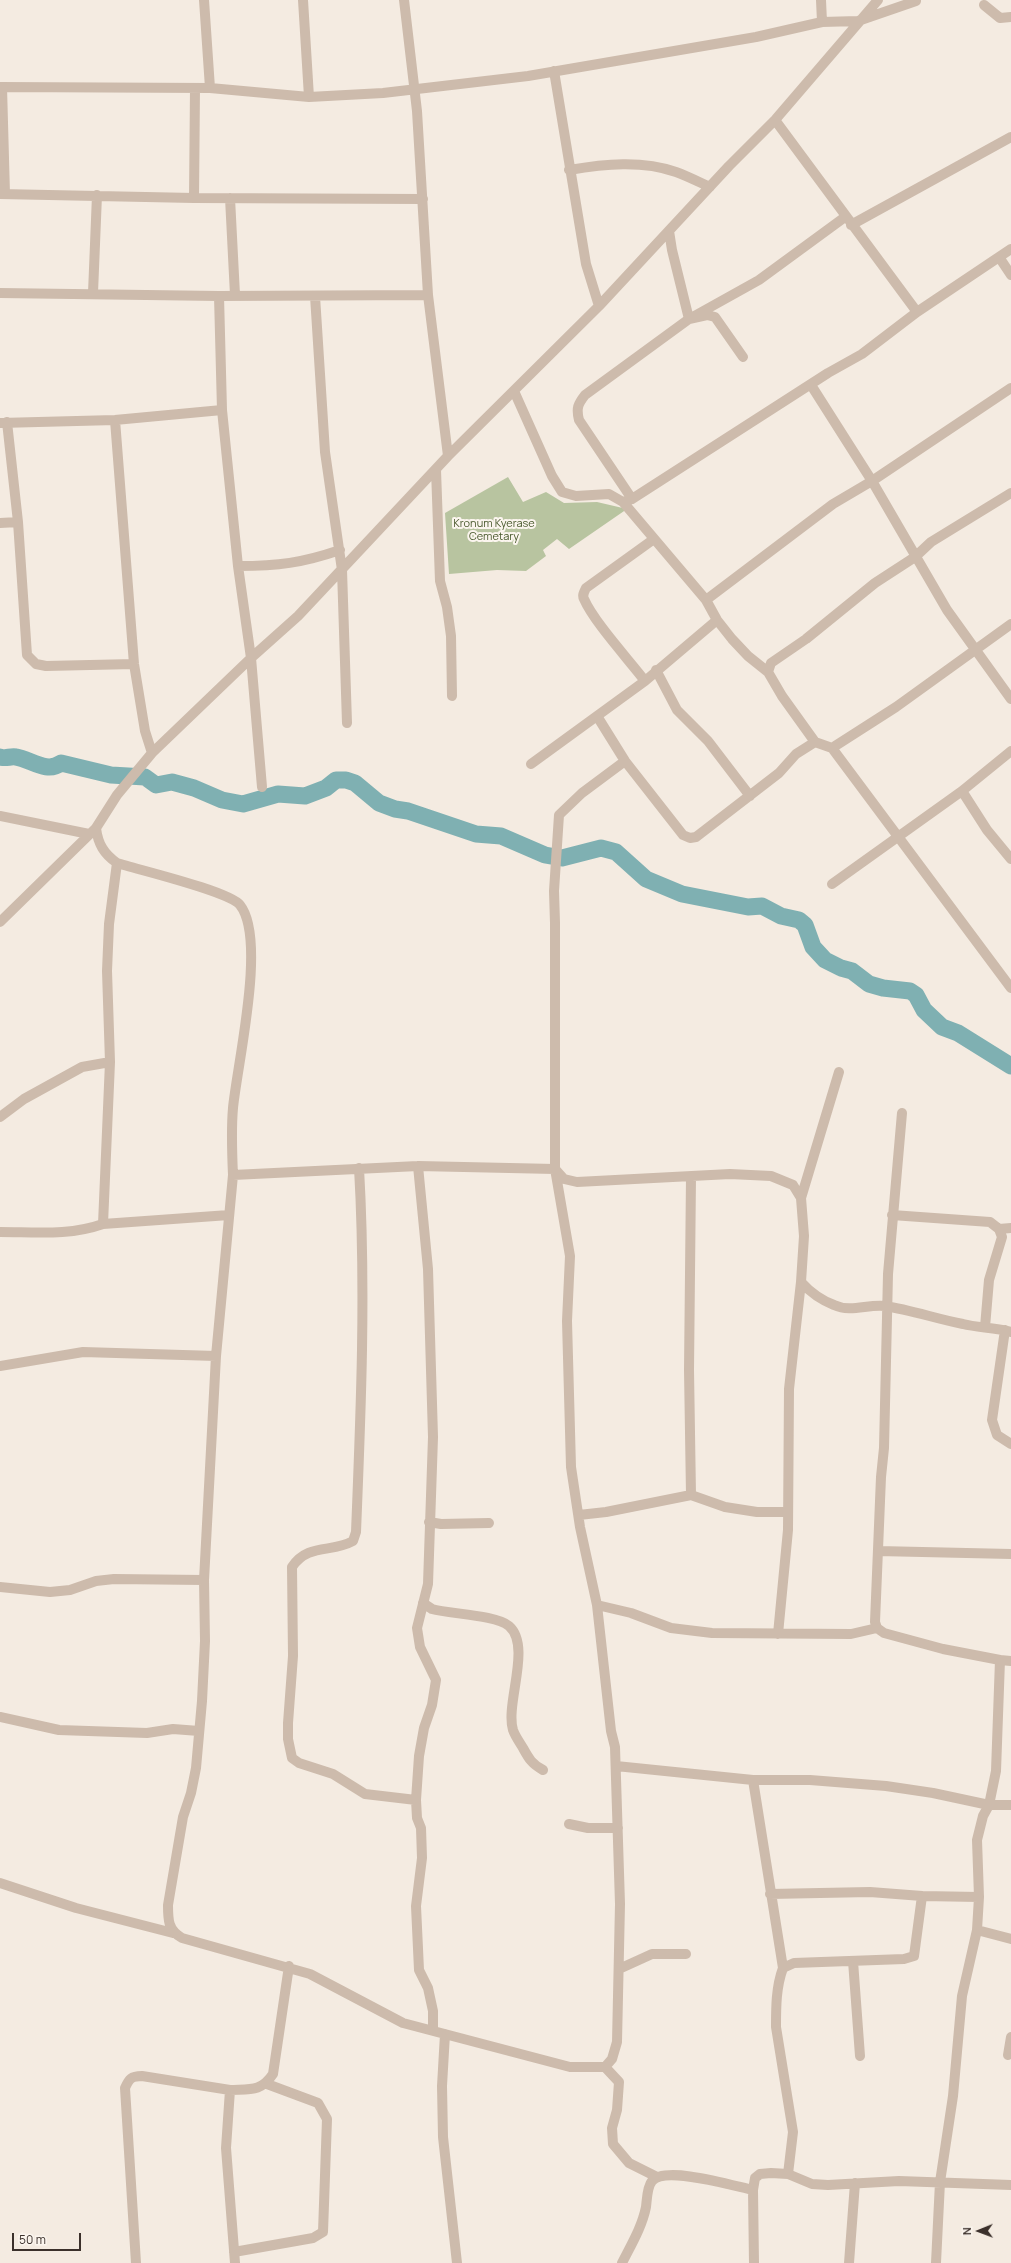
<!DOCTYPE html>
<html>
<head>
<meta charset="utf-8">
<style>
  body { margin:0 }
  #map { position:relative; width:1011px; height:2263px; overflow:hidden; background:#f4ebe1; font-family:Manrope,sans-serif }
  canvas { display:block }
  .north { position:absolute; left:959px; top:2211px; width:40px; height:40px; -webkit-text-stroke:3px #fbf5ee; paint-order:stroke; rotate:269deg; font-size:11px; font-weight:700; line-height:16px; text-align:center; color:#3b302b }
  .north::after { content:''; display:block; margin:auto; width:14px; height:18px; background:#3b302b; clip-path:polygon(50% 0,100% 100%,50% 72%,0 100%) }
  .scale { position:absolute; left:12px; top:2233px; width:69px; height:18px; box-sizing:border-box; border:2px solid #3b302b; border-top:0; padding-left:5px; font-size:12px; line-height:14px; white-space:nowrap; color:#3b302b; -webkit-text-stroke:3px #fbf5ee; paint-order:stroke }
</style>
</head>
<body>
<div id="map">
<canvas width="1011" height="2263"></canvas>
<div class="north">N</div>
<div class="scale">50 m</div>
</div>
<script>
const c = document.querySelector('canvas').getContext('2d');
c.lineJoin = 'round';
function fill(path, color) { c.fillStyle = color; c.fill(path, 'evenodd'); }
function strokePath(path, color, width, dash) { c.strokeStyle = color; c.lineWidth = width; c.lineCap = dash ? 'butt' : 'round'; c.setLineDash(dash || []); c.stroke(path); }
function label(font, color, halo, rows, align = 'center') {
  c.font = font + ' Manrope,sans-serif'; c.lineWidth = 4; c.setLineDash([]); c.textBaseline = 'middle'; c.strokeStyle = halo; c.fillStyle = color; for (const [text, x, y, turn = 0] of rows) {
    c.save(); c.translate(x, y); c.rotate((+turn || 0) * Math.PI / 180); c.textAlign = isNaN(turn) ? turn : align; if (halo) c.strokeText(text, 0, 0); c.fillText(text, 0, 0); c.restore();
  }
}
const green = new Path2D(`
  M508,477L523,502L546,492L564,503L597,502L627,509L569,549L557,539L543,550L546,556L526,571L497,570L449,574L445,513Z`);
const river = new Path2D(`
  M0,757C6,759 10,756 16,757C30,759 47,774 61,763L111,775L145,777L156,785L172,782L194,788L222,800L243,804L278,794L305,796L326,788L336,780H346L355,783L379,803L395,809L408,811L476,834L501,836L545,855L562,858L601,848L616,852L646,879L682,894L748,907L762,906L781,916L799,920L805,925L813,947L825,960L841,968L852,971L869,984L883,988L910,991L916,995L924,1010L942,1027L958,1033L1011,1066`);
const street = new Path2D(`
  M204,0L210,88
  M303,0L309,97
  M404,0L417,111L428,295L448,456
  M821,0L822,22
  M984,5L1000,18L1011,17
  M554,71L586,264L599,306
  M0,87L210,88L309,97L383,93L528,76L756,37L822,22L858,21L916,1
  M2,87L5,194
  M775,120L917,312
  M569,170C604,164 642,160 676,172C687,176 699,182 710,187
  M0,194L194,198L423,199
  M194,198L195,88
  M230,198L235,295
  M851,225L1011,137
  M669,231L672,250L689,319L707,315L715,317L743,357
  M999,257L1011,275
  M0,293L219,296L428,295
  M93,293L97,195
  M219,296L222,410L238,566L251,658L262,787
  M315,296L325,452L342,570L347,723
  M811,385L872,481L947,610L1011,699
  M514,391L552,476L562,492L576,496L609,494L623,502L706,600L717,620L732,639L748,656L768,672L782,696L815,742L832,748L1011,988
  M115,420L134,664L145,731L152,753
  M7,422L18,522L27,655L36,664L46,666L134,664
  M0,423L115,420L222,410
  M436,470L440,581L447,607L451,636L452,696
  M632,499L579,420C576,408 578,404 585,395L689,319L759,280L845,217
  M623,502L632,499L828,373L862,354L917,312L1011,249
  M0,523L18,522
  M238,566C278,566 302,563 340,550
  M706,600L833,504L872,481L1011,388
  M656,670L677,710L708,741L750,796
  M768,672L771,663L806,639L875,583L915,557L931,542L1011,493
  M645,681C629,660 594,622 584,599C582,595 584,592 586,588L654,539
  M597,716L625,761L683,835L690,838L696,837L779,773L796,754L815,742
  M832,748L896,707L1011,624
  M531,764L645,681L717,620
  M962,791L987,830L1011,859
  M0,816L89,834
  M96,828C98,844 104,854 117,863C139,870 229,891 240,905C267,939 237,1065 233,1108C231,1130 232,1153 233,1175L418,1166L555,1169L564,1179L577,1182L730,1174L771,1176L793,1185L801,1198L804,1236L801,1282L789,1389L788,1530L778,1634
  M832,884L962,791L1011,751
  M0,922L96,828L117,795L152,753L251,658L298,616L448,456L599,306L729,166L775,120L878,0
  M902,1113L888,1274L884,1448L881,1477L875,1622L877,1628L884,1633L943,1649L1000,1660L996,1771L989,1805L983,1816L977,1840L979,1897L977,1930L962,1996L953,2096L940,2182L936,2263
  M0,1117L24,1099L82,1067L110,1062
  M418,1166L428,1269L433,1437L428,1584L417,1628L420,1647L436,1680L432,1705L424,1728L419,1756L416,1800L417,1818L421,1828L422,1858L416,1906L419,1970L428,1988L433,2011V2031
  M359,1168C366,1289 361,1410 356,1532L353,1541C332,1553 308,1543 292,1567L293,1656L288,1723V1739L292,1758L299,1763L333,1774L365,1794L416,1800
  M233,1175L216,1356L204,1580L205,1641L202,1701L196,1768L191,1793L183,1817L168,1905C168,1920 168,1930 182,1938L310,1974L403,2023L570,2067H605L612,2059L617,2042L620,1904L615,1747L611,1731L597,1605L580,1527L571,1467L567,1321L570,1256L555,1169V923L554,891L559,815L582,793L625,761
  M691,1177L689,1370L691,1495
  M801,1198L839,1072
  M892,1215L990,1222L999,1229L1002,1237L989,1280L985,1327
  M103,1224L110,1062L107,971L109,924L117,863
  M999,1229L1011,1228
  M0,1232C35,1232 69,1236 103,1224L229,1215
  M801,1282C810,1292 821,1300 834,1305C851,1313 867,1304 885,1306C911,1310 937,1319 963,1324C978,1328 995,1327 1011,1332
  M1005,1330L992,1420L997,1435L1011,1444
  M0,1366L83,1352L216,1356
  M579,1515L606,1512L691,1495L725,1507L757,1512H788
  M429,1522L441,1524L489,1523
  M878,1551L1011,1554
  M0,1587L50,1592L70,1590L96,1581L114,1579L204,1580
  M423,1603L432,1609C450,1614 496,1615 509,1626C532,1646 505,1704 513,1730C515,1736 520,1743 523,1748C529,1759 532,1764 543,1770
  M597,1605L631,1613L671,1628L712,1633L851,1634L877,1628
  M1000,1660L1011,1661
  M0,1717L59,1730L147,1733L173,1729L199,1731
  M616,1766L753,1780H810L886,1786L933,1793L989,1805H1011
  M753,1780L783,1968C776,1987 776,2007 776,2027L793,2132L788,2174
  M569,1824L588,1828H618
  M0,1883L76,1908L173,1933
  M770,1894L870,1892L922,1896
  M977,1930L1011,1939
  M853,1961L860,2056
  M783,1968L794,1963L904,1959L914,1956L922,1896L979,1897
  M619,1969L652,1954H686
  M445,2034L442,2086L443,2137L457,2263
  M1008,2055L1011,2037
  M605,2067L619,2082L617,2110L612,2128L613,2144L629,2163L657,2177
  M753,2190L755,2178L760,2174L771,2173L788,2174L812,2184L828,2185L899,2181L1011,2185
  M234,2252L313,2238L323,2232L327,2119L318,2103L267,2084
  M136,2263L125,2088C129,2079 131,2076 142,2076L230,2090
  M235,2263L226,2148L230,2090C250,2089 261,2092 273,2074L289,1966
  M622,2263C631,2245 642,2227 646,2207C647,2199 647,2187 652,2181C665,2165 734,2186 753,2190L754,2263
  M849,2263L855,2183`);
const parkNames = [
  ["Kronum Kyerase",494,524],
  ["Cemetary",494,537]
];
fill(green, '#b8c4a0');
strokePath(river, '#7fb0b2', 17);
strokePath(street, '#cdbbac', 10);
label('11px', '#4a5a2e', '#fbf5ee', parkNames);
</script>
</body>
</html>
